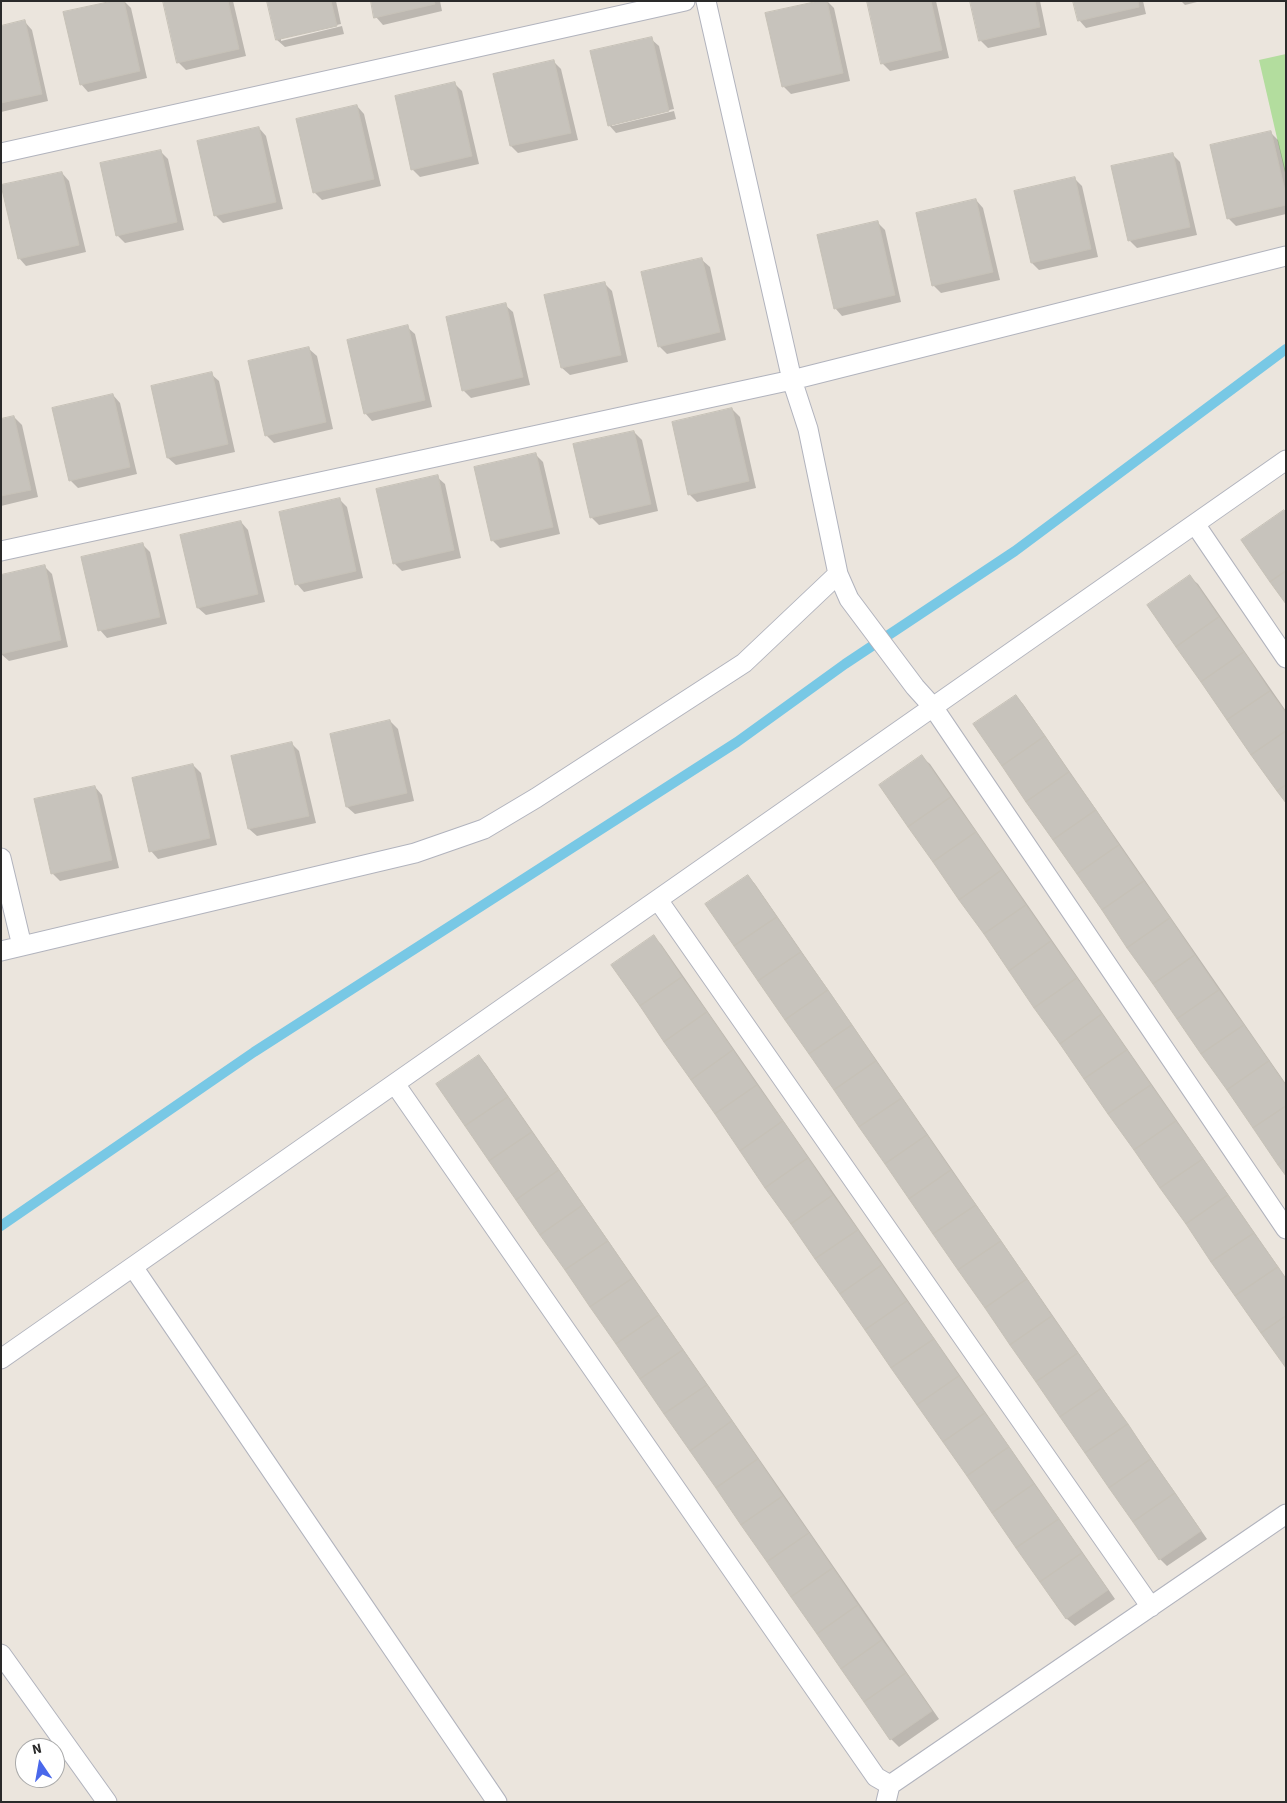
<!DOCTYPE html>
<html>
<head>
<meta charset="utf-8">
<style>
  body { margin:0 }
  #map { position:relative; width:1287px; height:1803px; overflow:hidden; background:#ebe5dd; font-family:"Source Sans 3",sans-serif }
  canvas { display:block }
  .frame { position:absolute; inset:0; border:2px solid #2a2a2a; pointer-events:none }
  .north { position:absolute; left:15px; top:1738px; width:50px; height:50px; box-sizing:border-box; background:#fff; border:1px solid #aaa; border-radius:50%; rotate:348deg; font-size:14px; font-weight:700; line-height:20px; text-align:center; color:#2a2a2a }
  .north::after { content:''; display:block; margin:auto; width:18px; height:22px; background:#4a68eb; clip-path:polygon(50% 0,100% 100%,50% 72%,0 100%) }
</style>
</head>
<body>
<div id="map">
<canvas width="1287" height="1803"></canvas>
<div class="frame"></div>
<div class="north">N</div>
</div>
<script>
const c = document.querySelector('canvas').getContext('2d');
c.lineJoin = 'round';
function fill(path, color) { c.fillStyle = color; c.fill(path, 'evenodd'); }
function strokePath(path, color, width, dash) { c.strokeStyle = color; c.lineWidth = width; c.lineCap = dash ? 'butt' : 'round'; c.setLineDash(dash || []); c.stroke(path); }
const green = new Path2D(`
  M1286,54V177L1259,60Z`);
const shadow = new Path2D(`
  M119,1H124L131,8L147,78L88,92L81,84Z
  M164,1H233L246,56L186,70L178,62Z
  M268,1H336L341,24L281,38V41L342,26L344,34L285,47L277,40Z
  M372,1H440L442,11L383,25L376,17Z
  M827,1L834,8L850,81L791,94L783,86Z
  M868,1H936L949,58L890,71L882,63Z
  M972,1H1040L1047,35L988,48L980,40Z
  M1074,1H1143L1146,14L1086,28L1079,20Z
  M1181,1H1201L1185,5Z
  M25,22L32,30L48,101L1,112V27Z
  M651,39L659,46L674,109L612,123V126L674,111L676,119L616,133L609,125Z
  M553,61L561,69L578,140L518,153L511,146Z
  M455,84L462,91L479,164L420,177L412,169Z
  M357,106L364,114L381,186L322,200L314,192Z
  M259,128L266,136L283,209L223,223L215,215Z
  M1270,132L1278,140L1286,173V214L1236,226L1228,218Z
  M160,151L168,159L184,230L125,243L117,235Z
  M1172,154L1180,162L1197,235L1137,248L1129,240Z
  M62,173L69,181L86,252L26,266L19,258Z
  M1075,179L1082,186L1098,257L1039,270L1032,263Z
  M976,200L983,208L1000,280L941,293L933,285Z
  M877,222L885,230L901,302L842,316L835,308Z
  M702,260L710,267L726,340L667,354L659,346Z
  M604,283L612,291L628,362L570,375L562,368Z
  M505,305L513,312L530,385L471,398L463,390Z
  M407,327L415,334L432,407L372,421L365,413Z
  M309,349L317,356L333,429L274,443L266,435Z
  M211,374L219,381L235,452L176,465L168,458L153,387Z
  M113,395L120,403L137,474L78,488L70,480Z
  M732,409L740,417L756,488L697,502L689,494Z
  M14,417L22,425L38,497L1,506V420Z
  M634,432L642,440L658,511L599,525L591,517Z
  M535,454L543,462L560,534L500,548L492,540Z
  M437,477L445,484L461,558L402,571L394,563Z
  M339,499L347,507L363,578L304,592L297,584Z
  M241,522L248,530L265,602L206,615L198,608Z
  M142,544L150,552L167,624L107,638L100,630Z
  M44,566L52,574L68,647L9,661L1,654Z
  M1190,577L1198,584L1286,711V801Z
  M1016,696L1023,704L1286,1084V1173Z
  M390,721L398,729L414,801L355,814L347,807Z
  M291,743L299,751L316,823L257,836L249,829Z
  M922,757L930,764L1286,1278V1366Z
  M193,765L201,773L217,845L158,859L151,851Z
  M95,787L102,795L119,868L60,881L52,873Z
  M748,876L755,884L1207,1539L1167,1566L1160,1559Z
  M653,937L661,944L1115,1599L1075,1626L1067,1619L612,965Z
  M479,1056L486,1064L939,1719L899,1747L891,1739Z`);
const stream = new Path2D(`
  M1,1226L254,1052L737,742L845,664L1015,551L1286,349`);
const building = new Path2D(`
  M113,1H124L140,71L80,85L63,12Z
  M163,1H228L239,49L177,63Z
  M267,1H331L337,26L276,40Z
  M371,1H434L435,4L374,18Z
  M819,1H827L843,73L782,87L765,13Z
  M867,1H931L942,50L881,64Z
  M970,1H1035L1040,27L979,41Z
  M1073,1H1138L1139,7L1078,21Z
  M25,20L42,94L1,103V26Z
  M652,37L669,111L608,126L590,51Z
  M554,60L571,133L510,146L493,74Z
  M455,82L472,156L411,170L395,96Z
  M357,105L374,179L313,193L296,119Z
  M259,127L276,202L214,216L197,141Z
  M1271,131L1286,195V205L1227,219L1210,145Z
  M161,150L177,222L116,236L100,163Z
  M1173,153L1190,227L1128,241L1111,166Z
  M62,172L79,245L18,259L1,185Z
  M1075,177L1091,249L1031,263L1014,191Z
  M976,199L993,272L932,286L916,213Z
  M878,221L895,295L834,309L817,235Z
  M702,258L720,332L658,347L641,272Z
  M605,282L621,355L561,368L544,295Z
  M506,303L523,377L462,391L446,317Z
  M408,325L425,400L364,414L347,340Z
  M309,347L326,422L265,436L248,361Z
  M212,372L228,444L167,458L151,386Z
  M113,394L130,467L69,481L52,408Z
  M732,408L749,481L688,495L672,422Z
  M14,416L31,490L1,496V419Z
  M634,431L651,504L590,518L573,444Z
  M536,453L553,527L491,541L474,467Z
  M438,475L454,550L393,564L376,489Z
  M340,498L356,571L295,585L279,512Z
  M1284,510L1286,512V571L1270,582L1241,540Z
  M241,521L258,594L197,608L180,535Z
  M143,543L160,617L98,631L81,557Z
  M45,565L61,640L1,654V575Z
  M1286,571V604L1270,582Z
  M1190,575L1219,617L1176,647L1147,605Z
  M1219,617L1244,652L1201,682L1176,647Z
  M1244,652L1270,691L1227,720L1201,682Z
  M1270,691L1286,713V731L1251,755L1227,720Z
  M1016,695L1045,736L1002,766L973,724Z
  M390,720L407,793L346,807L330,734Z
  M1286,731V785L1277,791L1251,755Z
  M1045,736L1069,772L1026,802L1002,766Z
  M292,742L309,816L248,829L231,756Z
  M922,755L951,797L908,827L879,785Z
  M193,764L210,838L149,852L132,778Z
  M1069,772L1096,810L1053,840L1026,802Z
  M1286,785V803L1277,791Z
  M95,786L112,860L51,874L34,799Z
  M951,797L976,832L933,862L908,827Z
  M1096,810L1119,845L1077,874L1053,840Z
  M976,832L1002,870L959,900L933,862Z
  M1119,845L1144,881L1102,910L1077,874Z
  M1002,870L1026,905L984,934L959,900Z
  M748,875L777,917L734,946L705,904Z
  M1144,881L1170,918L1127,948L1102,910Z
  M1026,905L1051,941L1009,971L984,934Z
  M777,917L801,952L758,981L734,946Z
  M1170,918L1195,955L1153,984L1127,948Z
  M654,935L682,977L640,1006L611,965Z
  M1051,941L1077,978L1034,1008L1009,971Z
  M801,952L828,990L785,1020L758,981Z
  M1195,955L1219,990L1177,1019L1153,984Z
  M682,977L707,1012L664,1042L640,1006Z
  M1077,978L1102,1014L1060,1044L1034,1008Z
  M828,990L852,1025L809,1054L785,1020Z
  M1219,990L1244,1025L1201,1054L1177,1019Z
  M707,1012L733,1050L691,1080L664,1042Z
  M1102,1014L1127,1050L1084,1079L1060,1044Z
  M852,1025L876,1061L834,1090L809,1054Z
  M1244,1025L1269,1061L1227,1090L1201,1054Z
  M733,1050L757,1085L715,1114L691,1080Z
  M1127,1050L1151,1085L1108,1114L1084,1079Z
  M479,1055L508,1097L465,1126L436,1084Z
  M876,1061L902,1098L859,1127L834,1090Z
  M1269,1061L1286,1086V1106L1253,1128L1227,1090Z
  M757,1085L783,1121L740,1151L715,1114Z
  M1151,1085L1176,1121L1134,1150L1108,1114Z
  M508,1097L532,1132L489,1161L465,1126Z
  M902,1098L927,1135L885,1164L859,1127Z
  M1286,1106V1159L1278,1165L1253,1128Z
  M783,1121L808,1158L765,1188L740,1151Z
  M1176,1121L1203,1159L1160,1188L1134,1150Z
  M532,1132L559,1170L516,1200L489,1161Z
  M927,1135L951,1170L909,1199L885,1164Z
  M808,1158L833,1195L791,1224L765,1188Z
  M1203,1159L1228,1195L1186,1224L1160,1188Z
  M1286,1159V1176L1278,1165Z
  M559,1170L583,1205L540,1235L516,1200Z
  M951,1170L976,1205L933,1234L909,1199Z
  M833,1195L858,1230L815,1259L791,1224Z
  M1228,1195L1254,1233L1211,1262L1186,1224Z
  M583,1205L608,1241L565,1270L540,1235Z
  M976,1205L1001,1241L958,1270L933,1234Z
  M858,1230L882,1265L840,1294L815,1259Z
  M1254,1233L1278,1267L1235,1296L1211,1262Z
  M608,1241L633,1278L590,1307L565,1270Z
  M1001,1241L1027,1279L985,1308L958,1270Z
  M882,1265L907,1301L865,1330L840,1294Z
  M1278,1267L1286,1279V1316L1261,1333L1235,1296Z
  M633,1278L659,1315L616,1344L590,1307Z
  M1027,1279L1052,1316L1010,1345L985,1308Z
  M907,1301L934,1339L891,1368L865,1330Z
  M659,1315L683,1350L640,1379L616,1344Z
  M1052,1316L1078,1353L1036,1382L1010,1345Z
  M1286,1316V1368L1261,1333Z
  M934,1339L959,1376L917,1405L891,1368Z
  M683,1350L707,1385L664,1414L640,1379Z
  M1078,1353L1102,1388L1060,1417L1036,1382Z
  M959,1376L985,1413L943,1442L917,1405Z
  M707,1385L732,1421L690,1451L664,1414Z
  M1102,1388L1128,1424L1085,1453L1060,1417Z
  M985,1413L1009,1447L967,1476L943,1442Z
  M732,1421L758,1459L716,1488L690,1451Z
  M1128,1424L1151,1459L1109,1488L1085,1453Z
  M1009,1447L1034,1484L992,1513L967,1476Z
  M758,1459L783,1496L741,1525L716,1488Z
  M1151,1459L1175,1493L1133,1522L1109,1488Z
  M1034,1484L1059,1519L1016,1548L992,1513Z
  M1175,1493L1201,1531L1159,1560L1133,1522Z
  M783,1496L809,1533L767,1562L741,1525Z
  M1059,1519L1082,1553L1040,1582L1016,1548Z
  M809,1533L833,1568L791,1597L767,1562Z
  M1082,1553L1108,1590L1066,1619L1040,1582Z
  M833,1568L858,1605L817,1634L791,1597Z
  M858,1605L882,1640L841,1669L817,1634Z
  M882,1640L906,1673L864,1702L841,1669Z
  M906,1673L932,1711L890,1740L864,1702Z`);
const service = new Path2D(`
  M706,1L792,380L808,429L838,574L849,599L915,687L933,707L1286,1229
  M1,153L685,1
  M1195,524L1286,658
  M1,551L792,380L1286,256
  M1,858L22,946
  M658,900L1151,1607
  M1,951L415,853L484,829L536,798L744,663L838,574
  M395,1084L876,1777L890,1785
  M133,1267L497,1802
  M1,1359L1286,460
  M1,1654L107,1802
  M886,1802L890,1785L1286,1514`);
fill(green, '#b3dd9e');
fill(shadow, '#0003');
strokePath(stream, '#78c8e5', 10);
fill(building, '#c7c3bc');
strokePath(building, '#c6c1b7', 1);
strokePath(service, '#b1b3bd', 21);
strokePath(service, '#fff', 19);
</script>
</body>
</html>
